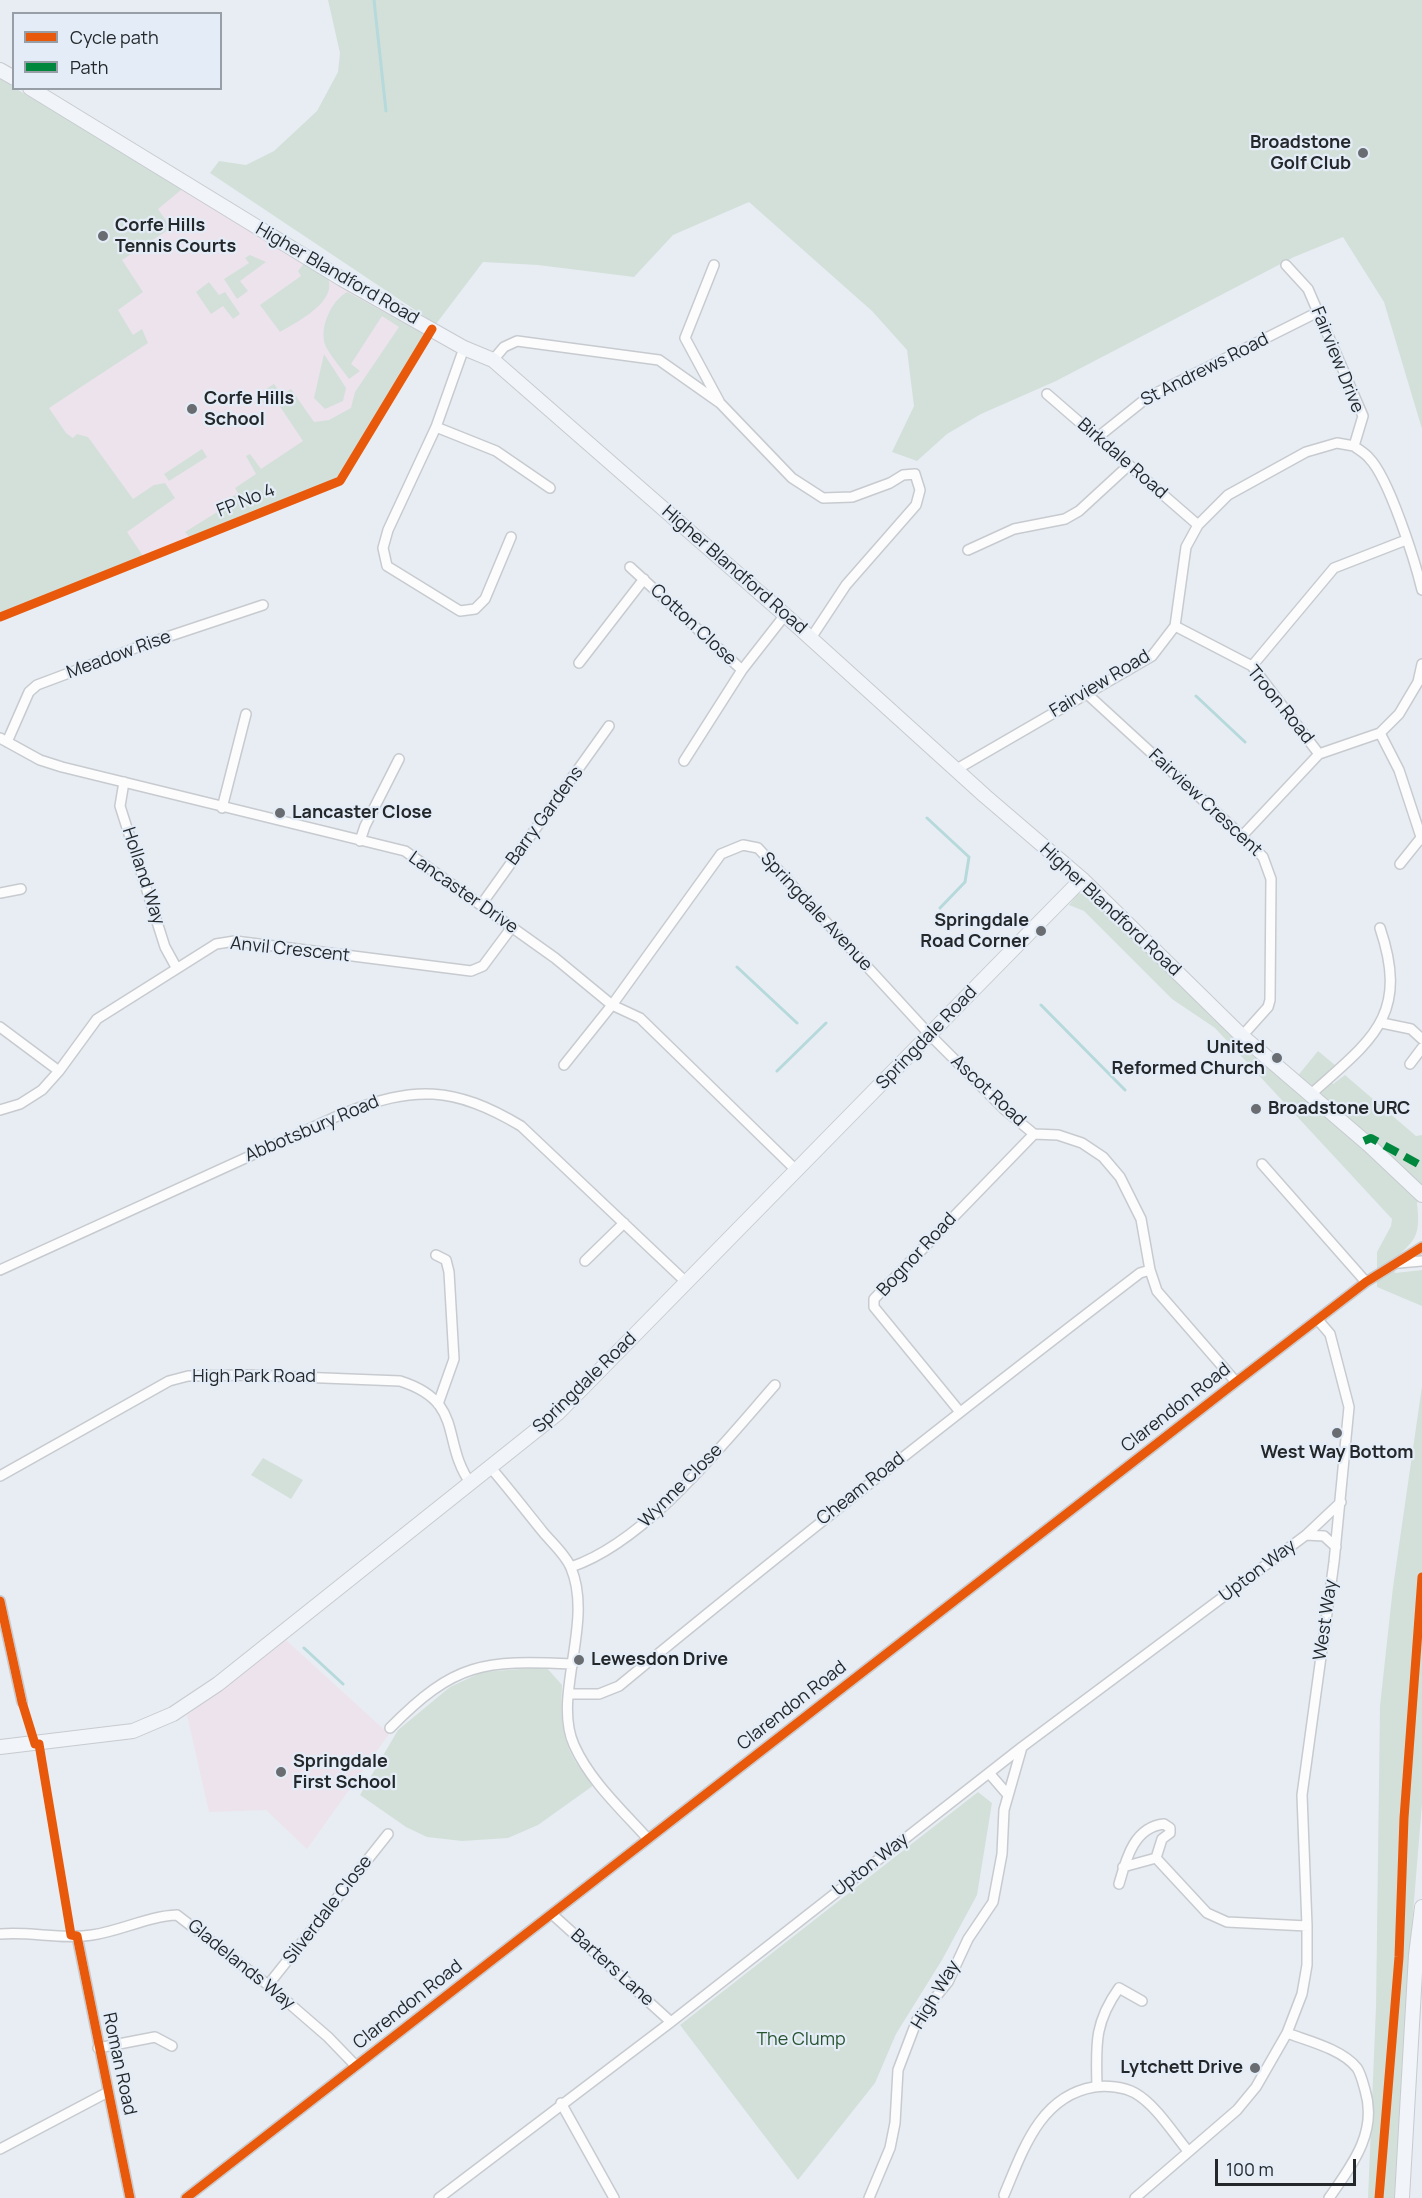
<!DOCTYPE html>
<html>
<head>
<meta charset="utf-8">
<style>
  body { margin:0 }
  #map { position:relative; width:1422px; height:2198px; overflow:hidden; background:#e8edf3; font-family:Manrope,sans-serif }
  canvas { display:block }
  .legend { position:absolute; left:12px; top:12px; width:210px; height:78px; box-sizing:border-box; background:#e4edf7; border:2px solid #979ea5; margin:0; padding:8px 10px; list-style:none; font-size:18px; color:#24282b }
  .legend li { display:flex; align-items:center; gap:12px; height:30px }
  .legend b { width:30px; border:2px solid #979ea5 }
  .scale { position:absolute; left:1215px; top:2159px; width:141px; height:27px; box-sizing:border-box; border:3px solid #24282b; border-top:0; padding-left:8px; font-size:18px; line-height:21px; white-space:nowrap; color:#24282b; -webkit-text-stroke:4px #e4edf7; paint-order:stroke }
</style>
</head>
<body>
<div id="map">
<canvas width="1422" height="2198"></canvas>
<ul class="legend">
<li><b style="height:8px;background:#e8590c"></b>Cycle path</li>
<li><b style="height:8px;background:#00873e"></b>Path</li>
</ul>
<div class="scale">100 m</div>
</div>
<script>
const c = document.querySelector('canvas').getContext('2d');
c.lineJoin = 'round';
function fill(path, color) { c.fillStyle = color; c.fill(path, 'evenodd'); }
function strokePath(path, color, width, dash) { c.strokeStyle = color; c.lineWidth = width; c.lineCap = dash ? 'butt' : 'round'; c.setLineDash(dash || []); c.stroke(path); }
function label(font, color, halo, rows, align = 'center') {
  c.font = font + ' Manrope,sans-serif'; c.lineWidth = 4.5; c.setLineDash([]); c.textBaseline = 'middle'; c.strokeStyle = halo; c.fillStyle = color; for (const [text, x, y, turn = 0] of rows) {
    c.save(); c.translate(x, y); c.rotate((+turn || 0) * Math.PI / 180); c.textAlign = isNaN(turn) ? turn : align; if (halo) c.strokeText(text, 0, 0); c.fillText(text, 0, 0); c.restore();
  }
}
const education = new Path2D(`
  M154,165L432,329L340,481L0,617V262Z
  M286,1640L389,1734L307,1849L266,1810L209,1812L187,1715Z`);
const green = new Path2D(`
  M328,0H1422V429L1384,302L1343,237L1294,257L1056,381L981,414L947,434L917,461L892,452L914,406L907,350L872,311L749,202L673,235L634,277L538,265L483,262L436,324L210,173L219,161L246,165L274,151L317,111L338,72L340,53Z
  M0,79L148,168L154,165L187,185L158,209L171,228L122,260L143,292L118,310L133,335L142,329L148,343L49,408L66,433L73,438L77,434L88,437L133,499L154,485L165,483L175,498L127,532L145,559L0,617Z
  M250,255L266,262L240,281L248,291L237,299L224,279L249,263L245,258Z
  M308,258C313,262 323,268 326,274C342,300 297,322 280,332L260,305L301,276L298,271Z
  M209,282L219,295L225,292L240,314L233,319L223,306L211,314L196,292Z
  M347,292L428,336L340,481L192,540L185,532L235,501L232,497L238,493L235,488L256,474L246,456L250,454L261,469L303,441L275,399L265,405L259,397L265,394L263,391L274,384L282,395L291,389L314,422L329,420L351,408L355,392L399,327L382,316L351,364L360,371L349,379C342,369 332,358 326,347C318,329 331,301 347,292Z
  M324,354L346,388L343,401L325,409L314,398Z
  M202,449L207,457L169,481L164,474Z
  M1078,893L1093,897L1291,1084L1318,1051L1335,1065L1326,1074L1333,1084L1345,1075L1416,1136L1422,1135V1196L1417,1203C1421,1238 1415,1240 1391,1262L1395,1273L1422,1270V1306L1377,1287V1252L1391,1226L1392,1219L1215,1028L1172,999L1084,911L1069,905Z
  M1422,1386V1804L1408,1974L1403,2113L1394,2198H1368L1376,2007L1380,1706L1393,1587Z
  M263,1458L303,1480L291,1499L251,1475Z
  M546,1667L562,1685C560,1729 563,1752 594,1785L538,1825L508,1838L462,1841L427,1837L406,1827L360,1795L398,1730L450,1687L482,1672Z
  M978,1792L992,1803L977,1895L942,1960L896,2034L875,2083L798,2180L680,2025Z`);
const stream = new Path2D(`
  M374,0L386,111
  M1196,696L1245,742
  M927,818L969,857L965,882L940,908
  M737,967L797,1023
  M1041,1005L1125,1090
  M777,1071L826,1023
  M304,1648L343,1684`);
const street = new Path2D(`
  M714,265L685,338L719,401
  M1286,265L1308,289L1363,416L1354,446C1359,450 1365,453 1369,458C1389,478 1415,561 1422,590
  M464,348L436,427L388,530L383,548L387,566L460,611L475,609L485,599L511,537
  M493,360L504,347L517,341L659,360L720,403L792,478L823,498L852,497L890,483L903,475L915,474L920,490L916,505L846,585L811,638
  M1047,394L1198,525
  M436,427L496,451L550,488
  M1098,437L1148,397L1318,312
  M968,550L1014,529L1065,519L1079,511L1129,465
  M630,567L742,670
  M1175,626L1252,666L1319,754
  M579,663L644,579
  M1252,666L1334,568L1406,540
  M1086,693L1242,836L1263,857L1271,879L1270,1000L1268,1007L1242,1036
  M1380,733L1399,770L1422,840
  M0,738L40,760L62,767L405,851L555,958L612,1005L640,1018L797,1171
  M7,742L29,692L37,685L146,644L263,605
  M684,761L742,670L785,615
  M957,769L1152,656L1175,626L1186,547L1198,525L1228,495L1306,452L1337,443L1354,446
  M124,782L120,806L165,947L176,967
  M222,808L246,714
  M1242,836L1319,754L1380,733L1399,714L1418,682L1422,664
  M360,841L365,826L399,759
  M1400,864L1420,839
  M0,893L21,889
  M481,905L609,726
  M1382,1023L1411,1029L1422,1039
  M0,1027L59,1071
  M1410,1064L1422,1048
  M564,1065L612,1005L721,854L743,845L758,848L930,1035L1005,1110L1034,1134L1058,1135L1082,1143L1103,1157L1120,1177L1141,1219L1150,1270L1157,1291L1236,1382
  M1310,1095C1371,1040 1410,1017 1380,928
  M0,1110L20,1104L42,1090L59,1071L97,1019L216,944L235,941L471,971L483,966L512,927
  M1262,1164L1366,1282
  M436,1255L446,1260L449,1272L454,1359L438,1404
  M585,1261L624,1223
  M1399,1263L1422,1261
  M0,1270L342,1114C414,1085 454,1086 521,1126L687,1283
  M960,1412L874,1307V1299L1034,1134
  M491,1468C509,1489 526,1511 543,1532C552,1543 566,1555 571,1568C594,1623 552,1696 574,1745C590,1781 622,1810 648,1839
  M0,1476L169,1381L188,1376L248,1375L400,1381C466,1402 440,1441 471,1484
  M1306,1535L1324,1536L1336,1547
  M571,1567C646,1542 723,1444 775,1385
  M0,1601L22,1702
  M570,1694H599L619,1686C790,1545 964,1408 1140,1273L1150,1270
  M390,1728C455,1662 483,1660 573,1664
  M989,1773L1008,1795
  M1123,1867L1156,1858
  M1119,1884C1126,1859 1134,1827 1164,1824L1170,1828V1833L1162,1839L1156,1858L1207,1913L1227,1922L1307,1926
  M552,1914L671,2022
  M0,1934C30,1931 62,1940 92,1935C121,1931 148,1916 177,1915L268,1985L328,2037L356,2066
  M77,1936L130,2198
  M268,1985L388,1834
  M1287,2033C1308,2041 1342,2049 1357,2068C1361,2074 1363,2083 1365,2090C1378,2132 1352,2165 1329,2198
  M98,2048L155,2037L172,2046
  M1097,2086C1096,2045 1094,2023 1119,1988L1142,2001
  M561,2103L614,2198
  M0,2149L108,2092
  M1004,2195C1023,2150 1040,2096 1094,2087C1107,2085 1124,2087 1135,2093C1156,2105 1173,2133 1188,2151
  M186,2198L1236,1382L1366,1282L1422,1247
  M439,2198L671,2022L1022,1747L1306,1535L1341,1502
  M869,2198L890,2148L895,2123L898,2070L917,2020L948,1982L968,1939L993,1902L1002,1854L1004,1810L1022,1747
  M1135,2198L1237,2110L1256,2087L1287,2033L1302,1994L1307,1965V1926L1302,1795L1334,1562L1349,1407L1330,1334L1318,1320`);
const secondary = new Path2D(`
  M0,70L14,78
  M30,88L342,279L464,348L493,360L785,615L985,796L1082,879L1242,1036L1369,1145L1422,1195
  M0,1747L133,1731L173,1714L218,1684L558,1413L1082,879
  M1402,2198L1416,1955L1422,1907`);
const quiet = new Path2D(`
  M1364,1141L1371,1138L1422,1166`);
const cycleway = new Path2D(`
  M0,617L340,481L432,329
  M0,1601L22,1702L35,1744H39L71,1935L77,1936L130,2198
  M186,2198L1236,1382L1366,1282L1422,1247
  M1379,2198L1399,1957L1404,1818L1422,1577`);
const markers = [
  [1363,153,6,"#696d71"],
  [103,236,6,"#696d71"],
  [192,409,6,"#696d71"],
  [280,813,6,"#696d71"],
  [1041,931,6,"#696d71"],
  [1277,1058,6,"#696d71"],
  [1256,1109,6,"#696d71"],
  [1337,1433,6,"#696d71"],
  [579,1660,6,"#696d71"],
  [281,1772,6,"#696d71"],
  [1255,2068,6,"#696d71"]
];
const poiNames = [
  ["Broadstone",1351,143,"right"],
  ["Golf Club",1351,164,"right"],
  ["Corfe Hills",115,226],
  ["Tennis Courts",115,247],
  ["Corfe Hills",204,399],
  ["School",204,420],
  ["Lancaster Close",292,813],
  ["Springdale",1029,921,"right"],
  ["Road Corner",1029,942,"right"],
  ["United",1265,1048,"right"],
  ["Reformed Church",1265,1069,"right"],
  ["Broadstone URC",1268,1109],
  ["West Way Bottom",1337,1453,"center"],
  ["Lewesdon Drive",591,1660],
  ["Springdale",293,1762],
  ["First School",293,1783],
  ["Lytchett Drive",1243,2068,"right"]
];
const streetNames = [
  ["Higher Blandford Road",337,274,30],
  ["Fairview Drive",1337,360,68],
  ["St Andrews Road",1205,370,-27],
  ["Birkdale Road",1122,459,41],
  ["FP No 4",246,501,-22],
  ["Higher Blandford Road",734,570,41],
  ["Cotton Close",693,625,43],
  ["Meadow Rise",119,655,-20],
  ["Fairview Road",1100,684,-31],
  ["Troon Road",1280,705,51],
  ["Fairview Crescent",1205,803,43],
  ["Barry Gardens",545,816,-54],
  ["Holland Way",143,876,72],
  ["Lancaster Drive",463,893,35],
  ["Higher Blandford Road",1110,910,43],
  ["Springdale Avenue",816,912,47],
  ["Anvil Crescent",290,950,6],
  ["Springdale Road",927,1038,-46],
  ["Ascot Road",988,1091,43],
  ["Abbotsbury Road",312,1129,-23],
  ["Bognor Road",917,1255,-47],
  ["High Park Road",254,1377],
  ["Springdale Road",585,1383,-44],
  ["Clarendon Road",1176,1408,-38],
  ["Wynne Close",681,1486,-45],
  ["Cheam Road",861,1489,-38],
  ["Upton Way",1258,1571,-37],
  ["West Way",1326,1620,-82],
  ["Clarendon Road",792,1706,-38],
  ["Upton Way",871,1865,-38],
  ["Silverdale Close",328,1910,-52],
  ["Gladelands Way",241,1965,39],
  ["Barters Lane",612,1968,42],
  ["High Way",936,1995,-59],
  ["Clarendon Road",408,2005,-38],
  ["Roman Road",119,2064,78]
];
const parkNames = [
  ["The Clump",801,2040]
];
fill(education, '#ede3ec');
fill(green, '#d3e0d9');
strokePath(stream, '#b6d9db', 3);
strokePath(street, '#c7cbcf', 12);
strokePath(secondary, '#c7cbcf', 16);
strokePath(street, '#fcfcfd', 9);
strokePath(secondary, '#f1f4f8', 14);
strokePath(quiet, '#00873e', 8, [15, 8]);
strokePath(cycleway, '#e8590c', 9);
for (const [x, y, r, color] of markers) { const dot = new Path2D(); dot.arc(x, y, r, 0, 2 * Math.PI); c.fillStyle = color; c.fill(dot); strokePath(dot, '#e4edf7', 2); }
label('bold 18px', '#24282b', '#e4edf7', poiNames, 'left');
label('18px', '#24282b', '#e4edf7', streetNames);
label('18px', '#27542f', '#e4edf7', parkNames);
</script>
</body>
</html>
